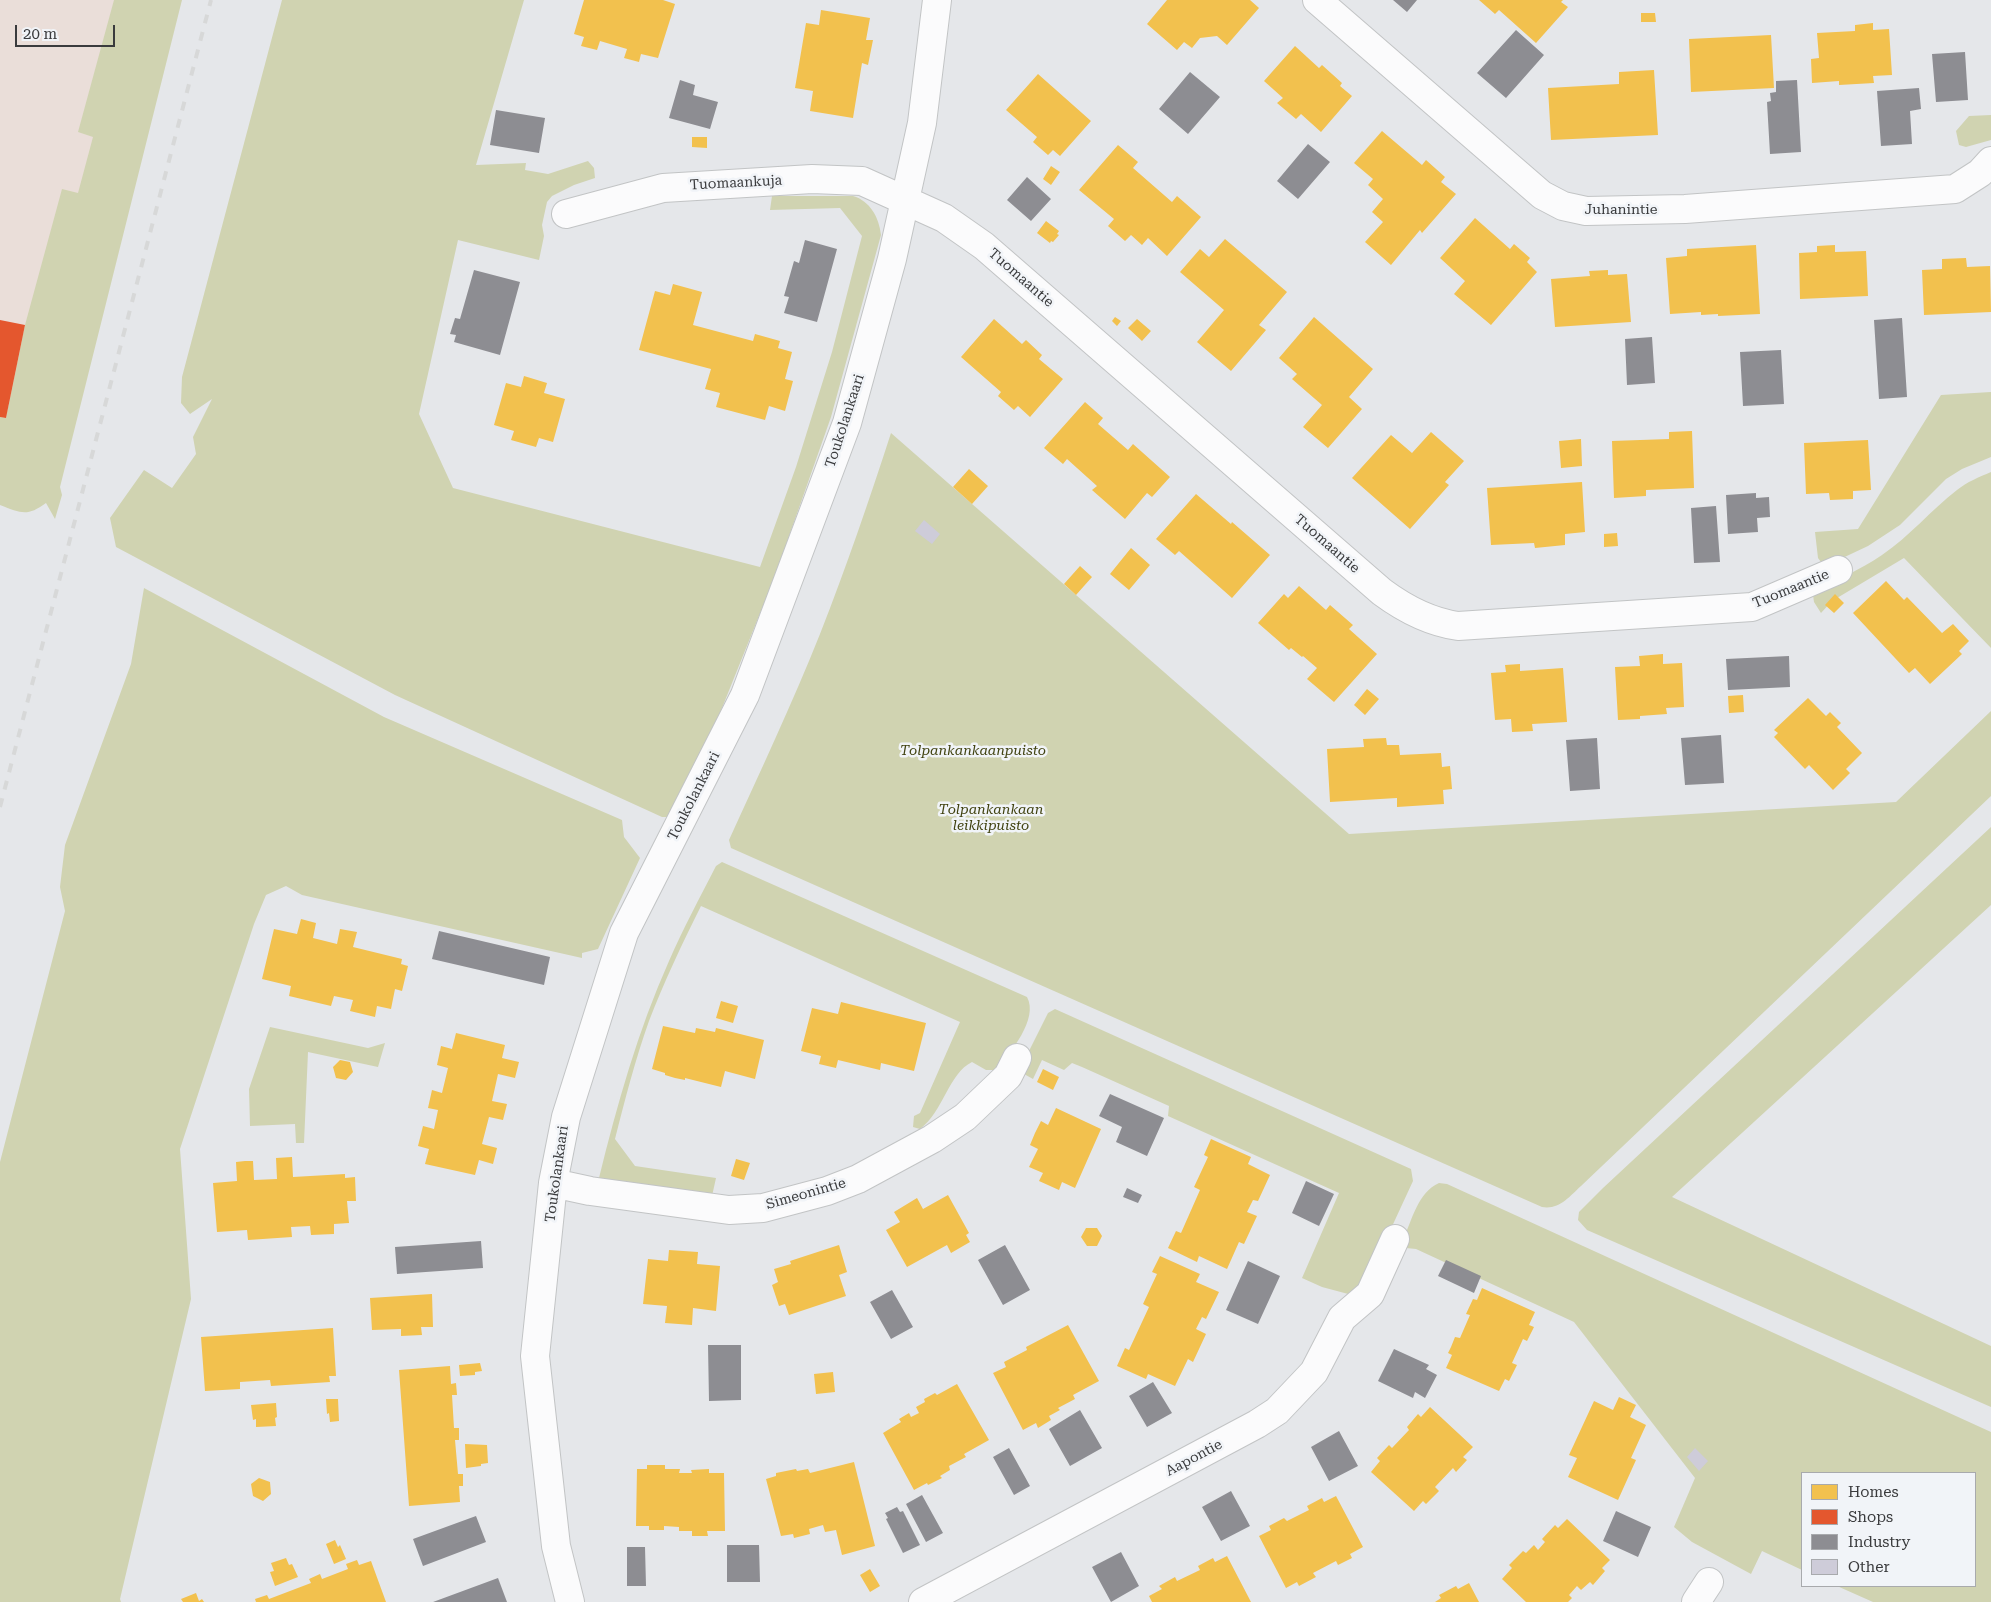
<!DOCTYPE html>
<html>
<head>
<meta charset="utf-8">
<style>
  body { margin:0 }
  #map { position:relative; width:1991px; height:1602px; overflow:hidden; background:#e5e7ea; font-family:"Roboto Serif",serif }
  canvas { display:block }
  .legend { position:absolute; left:1801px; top:1472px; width:175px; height:115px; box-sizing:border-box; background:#f1f4f8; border:1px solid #a8aaad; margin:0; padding:6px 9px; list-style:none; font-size:15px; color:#3a3b3d }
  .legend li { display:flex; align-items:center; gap:10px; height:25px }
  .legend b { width:25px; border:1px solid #a8aaad }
  .scale { position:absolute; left:15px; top:25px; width:100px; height:22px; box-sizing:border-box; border:2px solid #3a3b3d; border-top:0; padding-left:6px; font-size:15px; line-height:18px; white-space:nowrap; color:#3a3b3d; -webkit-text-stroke:4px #f1f4f8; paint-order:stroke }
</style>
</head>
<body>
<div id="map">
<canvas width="1991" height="1602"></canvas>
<ul class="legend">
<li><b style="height:14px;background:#f2c14e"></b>Homes</li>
<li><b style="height:14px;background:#e4572e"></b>Shops</li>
<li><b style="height:14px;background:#8d8d92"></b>Industry</li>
<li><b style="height:14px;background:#ceccd9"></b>Other</li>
</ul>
<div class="scale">20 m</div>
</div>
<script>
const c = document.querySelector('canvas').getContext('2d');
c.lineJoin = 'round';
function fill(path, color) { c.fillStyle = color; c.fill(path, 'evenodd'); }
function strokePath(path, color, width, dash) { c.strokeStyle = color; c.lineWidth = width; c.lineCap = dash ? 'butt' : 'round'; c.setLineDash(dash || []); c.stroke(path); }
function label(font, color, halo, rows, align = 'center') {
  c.font = font + ' "Roboto Serif",serif'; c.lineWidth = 5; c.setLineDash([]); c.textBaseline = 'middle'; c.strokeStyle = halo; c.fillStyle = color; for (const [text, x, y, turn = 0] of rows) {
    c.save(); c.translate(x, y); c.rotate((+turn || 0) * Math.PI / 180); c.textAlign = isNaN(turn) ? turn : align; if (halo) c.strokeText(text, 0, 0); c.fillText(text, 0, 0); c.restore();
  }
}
const commercial = new Path2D(`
  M0,0H131L16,440L0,439Z`);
const green = new Path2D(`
  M114,0H182L60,487L62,495L55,519L46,503C27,517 21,513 0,505V417L6,418L25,325L62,189L78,193L93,137L78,132Z
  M282,0H524L476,165L526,163L525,170L548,174L588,161L594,168L595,178L574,185L552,196L547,202L542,225L544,236L539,260L458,240L419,414L453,488L760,567L796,467L832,352L862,236L840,208L770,210L772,196H853C870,201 879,217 881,235L831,417L775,576L681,810L674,817H662L395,695L116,547L110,518L144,470L172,488L196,454L193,437L212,399L190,414L181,403L182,377Z
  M1991,115V140L1966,147L1959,145L1956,131L1969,116Z
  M1991,392V457L1962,469L1946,479L1900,525L1868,546L1834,562H1821L1818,558L1815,532L1858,529L1941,395Z
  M891,433L1349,834L1896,802L1991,711V796L1581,1186C1569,1197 1559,1210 1542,1207L731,848L729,840C760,772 792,704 820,634C846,568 869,501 891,433Z
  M1991,472V648L1904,558L1832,601L1821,613L1814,602L1813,595C1835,580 1860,570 1882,555C1910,536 1931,510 1957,490C1967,482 1979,477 1991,472Z
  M144,588L384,717L622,820L624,837L640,858L598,949L582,953V958L302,895L286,886L266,895L254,924L180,1149L191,1299L120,1599L121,1602H0V1162L65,911L60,887L65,845L131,664Z
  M1991,827V905L1672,1197L1991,1346V1407L1587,1230L1578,1220L1579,1212L1603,1188Z
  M722,862L1027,997C1039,1019 1010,1053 996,1070H986L972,1062C949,1073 943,1112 920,1129L913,1127L914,1116L920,1113L960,1022L701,906C682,944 664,982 649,1021C635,1060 625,1100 615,1139L635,1166L716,1178L712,1196L599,1178C617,1105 638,1030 669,961C683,929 700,897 716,866Z
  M1055,1009L1411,1169L1413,1181L1364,1287L1352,1295L1322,1287L1302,1278L1339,1193L1168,1116L1169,1106L1082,1067L1072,1063L1064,1070L1042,1060L1033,1079L1024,1074L1021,1067L1048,1013Z
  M270,1027L368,1048L385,1043L378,1067L308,1052L304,1143H296L295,1124L250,1126L249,1089Z
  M1439,1183L1447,1184L1991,1432V1602H1873L1837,1586H1975V1473H1802V1570L1762,1551L1751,1574L1692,1542L1674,1527L1695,1478L1574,1322L1416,1249L1406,1248L1403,1240C1412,1220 1418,1192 1439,1183Z`);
const homes = new Path2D(`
  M584,0H663L675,4L658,58L641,54L639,62L624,58L627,49L600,41L597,50L581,46L584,37L574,34Z
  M1167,0H1250L1259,8L1227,45L1217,36L1200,38L1192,48L1184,42L1177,50L1147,24Z
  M1479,0H1563L1561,2L1568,7L1536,43L1499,10L1495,14Z
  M821,10L870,18L866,40H873L868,65L862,63L853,118L810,111L813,91L795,88L806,23L819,25Z
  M1641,13H1655L1656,22H1641Z
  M1873,23V30L1889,29L1892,75L1873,76L1874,83L1839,85V81L1812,83L1811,59L1819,58L1817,33L1855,31V25Z
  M1771,35L1774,88L1691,92L1689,39Z
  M1295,46L1319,68L1322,65L1342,83L1340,86L1352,96L1321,132L1301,114L1296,119L1277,103L1283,98L1264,81Z
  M1654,70L1658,135L1551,140L1548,88L1619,84V72Z
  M1038,74L1091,121L1060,156L1053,150L1048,155L1033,142L1037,137L1006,110Z
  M1382,131L1422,165L1426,160L1445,177L1441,182L1456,194L1422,233L1420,230L1391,265L1365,242L1383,222L1372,212L1383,199L1368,185L1373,179L1354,163Z
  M692,137H707V148L692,147Z
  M1118,145L1138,162L1133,168L1172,202L1177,196L1201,217L1167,256L1148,238L1142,245L1131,235L1125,241L1108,226L1114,219L1079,190Z
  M1051,166L1060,172L1051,185L1043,179Z
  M1475,218L1510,249L1514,244L1530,258L1527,262L1537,272L1491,325L1454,294L1465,281L1440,258Z
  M1046,221L1059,231L1057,234L1059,235L1053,242L1051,241L1050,243L1037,233Z
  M1225,239L1287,292L1259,325L1266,330L1231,371L1197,342L1224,310L1180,272L1200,249L1209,257Z
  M1756,245L1760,314L1718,316V314L1701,315V312L1670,314L1666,258L1687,256V249Z
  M1835,245V252L1866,251L1868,296L1800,299L1799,253L1817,252V246Z
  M1966,258L1967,267L1990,266L1991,312L1924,315L1922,270L1942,269V259Z
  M1608,270V275L1627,274L1631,322L1555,327L1551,279L1590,276L1589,271Z
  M673,284L702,292L693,325L753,341L755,334L780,341L778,348L792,352L785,379L793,381L785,411L769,406L765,420L716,407L720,393L705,389L711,369L639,350L655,291L670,295Z
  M1115,317L1121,321L1117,326L1112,321Z
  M1314,317L1373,369L1349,397L1362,409L1328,448L1303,427L1322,405L1292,379L1297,374L1279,358Z
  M994,319L1022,344L1026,340L1042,355L1039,359L1063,379L1030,417L1018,406L1014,410L998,396L1001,392L961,357Z
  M1137,319L1151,331L1142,341L1128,328Z
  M524,376L547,383L544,393L565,399L553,442L539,438L536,447L511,440L514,431L494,425L506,383L521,387Z
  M1085,402L1103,418L1098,424L1128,450L1133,444L1170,477L1152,497L1147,493L1125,519L1092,490L1097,486L1067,459L1063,464L1044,448Z
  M1692,431L1694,488L1646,490V496L1614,498L1612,441L1669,439V432Z
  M1431,432L1464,461L1445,482L1449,485L1410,529L1352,478L1391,435L1412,453Z
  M1581,439L1582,466L1561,468L1559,441Z
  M1868,440L1871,490L1853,491V499L1830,500L1829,493L1806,494L1804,443Z
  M969,469L988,486L972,504L953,487Z
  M1582,482L1585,532L1565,534V545L1535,548L1534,543L1491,545L1487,488Z
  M1196,494L1231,524L1232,522L1270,555L1232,598L1179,551L1175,555L1156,539Z
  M1617,533L1618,546L1604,547V534Z
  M1131,548L1150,565L1129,590L1110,574Z
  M1080,566L1092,577L1076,595L1064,584Z
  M1886,581L1904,600L1907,597L1942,633L1953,624L1969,641L1959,651L1962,654L1930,684L1915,668L1909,673L1853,613Z
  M1299,586L1326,610L1330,605L1353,625L1349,629L1377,654L1334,702L1307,679L1317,668L1303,656L1302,657L1291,648L1289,650L1258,623L1284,594L1288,598Z
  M1835,594L1844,603L1834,613L1825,605Z
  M1663,654V664L1682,663L1684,707L1666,708L1667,714L1640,716V719L1618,720L1615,667L1640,666L1639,656Z
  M1520,664V671L1563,668L1567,722L1532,724L1533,731L1512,732L1511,719L1495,720L1491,673L1506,672L1505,665Z
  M1367,689L1379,699L1365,715L1354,705Z
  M1743,695L1744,712L1729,713L1728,696Z
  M1808,698L1826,716L1830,712L1841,723L1837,727L1862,753L1846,769L1850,773L1833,790L1809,765L1805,769L1774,737L1778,733L1774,730Z
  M1386,738L1387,745H1399L1400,755L1441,753L1442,767L1450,766L1452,789L1443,790L1444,804L1397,807V798L1330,802L1327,749L1364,747L1363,739Z
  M301,919L316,923L313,938L337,944L340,929L357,932L353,947L402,959L401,964L408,966L402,991L395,989L391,1009L377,1006L375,1017L350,1011L353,1000L334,996L331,1006L289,996L291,986L262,979L274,929L297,934Z
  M721,1001L738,1006L733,1023L716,1018Z
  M841,1002L926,1023L914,1071L881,1063L880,1070L838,1060L836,1068L819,1064L821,1056L801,1051L812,1008L838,1014Z
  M663,1026L695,1033L696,1028L715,1032L716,1028L764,1040L755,1079L725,1071L721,1087L685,1078V1080L675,1078L665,1075V1073L652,1069Z
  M456,1033L505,1045L502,1058L519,1062L515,1078L498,1074L492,1101L507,1104L503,1120L489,1117L482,1144L497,1148L493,1164L479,1160L475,1175L425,1164L429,1149L418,1146L423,1126L434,1129L438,1110L428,1108L432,1090L442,1093L448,1068L437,1065L441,1046L452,1049Z
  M340,1060L350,1062L353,1072L346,1080L336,1078L333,1067Z
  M1043,1069L1059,1077L1053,1090L1037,1082Z
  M1056,1108L1101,1129L1075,1188L1062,1182L1059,1190L1039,1181L1043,1173L1029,1167L1038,1149L1030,1145L1035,1133L1041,1121L1048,1125Z
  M1211,1139L1251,1157L1248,1164L1270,1175L1258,1201L1253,1200L1247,1212L1257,1216L1244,1244L1239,1242L1227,1269L1199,1256L1197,1262L1168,1248L1176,1231L1181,1233L1200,1190L1194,1187L1208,1157L1204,1155Z
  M292,1157L293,1177L345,1174V1178L355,1177L356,1201H347L349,1223L334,1224V1234L311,1235L310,1226L291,1227L292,1237L248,1240L247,1230L217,1232L213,1183L237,1181L236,1162L245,1161H253L254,1180L277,1179L276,1158Z
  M736,1159L750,1163L744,1180L731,1176Z
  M948,1195L969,1233L966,1235L970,1242L951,1253L947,1245L907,1267L886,1230L900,1222L894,1212L917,1198L923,1209Z
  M1086,1228H1097L1102,1236L1097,1246H1087L1081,1237Z
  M839,1245L847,1272L839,1275L846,1296L789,1315L785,1304L779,1306L772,1285L778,1282L774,1269L791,1264L790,1261Z
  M669,1250L698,1252L697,1264L720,1266L716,1311L693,1308L692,1325L665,1323L667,1306L643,1304L648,1259L668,1261Z
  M1160,1256L1200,1274L1196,1282L1219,1292L1206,1319L1202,1317L1196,1329L1206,1334L1193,1362L1188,1359L1175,1386L1148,1374L1146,1379L1117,1366L1125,1348L1129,1350L1149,1307L1143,1304L1157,1274L1152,1272Z
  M1482,1288L1535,1312L1529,1325L1534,1327L1527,1341L1523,1339L1518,1350L1512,1363L1517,1365L1509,1381L1505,1379L1499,1391L1446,1368L1452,1355L1448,1353L1451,1347L1455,1337L1460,1338L1470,1315L1466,1314L1473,1299L1477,1300Z
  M432,1294L433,1327H421L422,1335L401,1336V1329L372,1330L370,1298Z
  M1068,1325L1099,1381L1073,1395L1075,1399L1058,1408L1060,1410L1049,1416L1051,1420L1038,1428L1036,1423L1023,1430L993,1373L1006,1367L1004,1362L1027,1350L1026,1347Z
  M333,1328L336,1376H329L330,1382L271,1386L270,1380L240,1382V1389L205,1391L201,1337Z
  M480,1363L482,1371L475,1372V1375L460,1376L459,1365Z
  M450,1366L451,1384L456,1383L457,1395H452L454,1428H459V1440H455L458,1474H463V1486H459L460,1502L409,1506L399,1370Z
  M833,1372L835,1392L816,1394L814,1374Z
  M957,1384L989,1440L964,1454L966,1457L949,1466L950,1470L940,1476L942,1478L928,1485L927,1483L914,1490L883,1433L901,1422L899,1419L909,1413L911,1417L919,1413L916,1407L925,1402L924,1399L935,1393L937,1395Z
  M1619,1397L1636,1405L1630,1417L1646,1425L1631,1458L1636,1460L1618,1500L1568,1477L1577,1458L1569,1455L1594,1401L1613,1410Z
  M326,1399H338L339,1421L330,1422L329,1413L327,1414Z
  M276,1403L277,1417L275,1418L276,1426L256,1427V1419L253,1420L251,1405Z
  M1430,1407L1473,1447L1463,1457L1467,1460L1456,1472L1453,1468L1435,1487L1439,1491L1426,1504L1423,1501L1414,1511L1371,1472L1380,1461L1377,1458L1389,1445L1392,1448L1409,1430L1407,1427L1418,1414L1421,1417Z
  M465,1444L487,1445L488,1463L481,1464V1466L466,1468Z
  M854,1462L875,1546L842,1555L836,1530L825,1532L823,1525L809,1529L810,1534L794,1538L793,1534L781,1536L766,1479L776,1476V1473L796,1469L797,1471L808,1469L810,1473Z
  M647,1465H665V1469H680L679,1473H692L691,1470L709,1469V1473H724L725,1531H707L708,1536H692V1531H679V1527L664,1526V1530H649V1526H636L637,1469H647Z
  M259,1478L270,1482L271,1494L263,1501L253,1496L251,1484Z
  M1336,1496L1363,1547L1350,1554L1352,1558L1338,1565L1336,1561L1313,1573L1316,1577L1299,1586L1297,1582L1286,1588L1259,1536L1271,1530L1269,1526L1284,1518L1287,1521L1309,1510L1307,1506L1322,1498L1324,1502Z
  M1567,1519L1610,1560L1602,1568L1605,1571L1593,1585L1590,1582L1581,1590L1577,1586L1569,1595L1572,1598L1568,1602H1526L1502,1579L1512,1568L1509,1565L1523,1551L1526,1553L1534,1545L1538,1550L1545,1542L1542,1539L1555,1525L1558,1528Z
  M335,1540L338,1547L340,1545L346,1559L334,1564L326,1544Z
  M1227,1556L1251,1602H1152L1149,1596L1162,1589L1159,1586L1175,1577L1177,1581L1200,1570L1198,1566L1213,1558L1215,1562Z
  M286,1558L289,1565L292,1564L298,1577L275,1586L270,1572L274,1571L271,1563Z
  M357,1560L359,1565L371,1561L386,1602H256L255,1599L267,1595L269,1599L311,1583L309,1579L320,1574L322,1579L348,1569L346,1564Z
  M870,1569L880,1586L870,1592L860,1575Z
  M1469,1583L1479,1602H1435L1441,1598L1439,1595L1456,1586L1458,1589Z
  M196,1593L199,1601L202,1599L204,1602H183L181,1599Z`);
const shops = new Path2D(`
  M0,320L25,325L6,418L0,417Z`);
const industry = new Path2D(`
  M1393,0H1417L1407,12Z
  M1516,30L1544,55L1506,98L1477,73Z
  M1965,52L1968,100L1936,102L1932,54Z
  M1190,72L1220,97L1188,134L1159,109Z
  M680,80L695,85L693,95L718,102L710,129L669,118Z
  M1797,80L1801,152L1770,154L1767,102L1771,101L1770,93L1776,92V81Z
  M1919,88L1921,109L1910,111L1912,144L1881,146L1877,91Z
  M496,110L545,118L539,153L490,145Z
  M1308,144L1330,162L1298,199L1277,181Z
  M1027,177L1051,199L1031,221L1007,200Z
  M805,240L837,249L817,322L784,313L789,297L784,296L794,261L799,263Z
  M474,270L520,282L500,355L454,342L456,335L450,334L455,318L460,319Z
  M1902,318L1907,397L1879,399L1874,320Z
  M1652,337L1655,383L1627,385L1625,339Z
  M1781,350L1784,404L1743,406L1740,352Z
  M1756,493V498L1769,497L1770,517L1757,518L1758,532L1728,534L1726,495Z
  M1716,506L1720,562L1694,563L1691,508Z
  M1789,656L1790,687L1728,690L1726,659Z
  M1721,735L1724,783L1685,785L1681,738Z
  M1597,738L1600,789L1570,791L1566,740Z
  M439,931L550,957L544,985L432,959Z
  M1110,1094L1164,1118L1147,1156L1116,1142L1122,1127L1099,1116Z
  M1306,1181L1334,1194L1319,1226L1292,1213Z
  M1127,1188L1142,1195L1138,1203L1123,1197Z
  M481,1241L483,1268L397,1274L395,1247Z
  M1005,1245L1030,1290L1003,1305L978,1260Z
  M1446,1260L1481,1276L1474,1293L1438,1276Z
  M1248,1261L1280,1276L1258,1324L1226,1310Z
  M892,1290L913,1327L891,1339L870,1302Z
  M708,1345H741V1400L709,1401Z
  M1394,1349L1429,1365L1426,1369L1437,1375L1425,1398L1415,1392L1413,1398L1378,1381Z
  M1153,1382L1172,1413L1147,1427L1129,1396Z
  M1080,1410L1102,1448L1070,1466L1049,1429Z
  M1339,1431L1358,1466L1329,1481L1311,1447Z
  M1009,1448L1030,1486L1014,1495L993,1457Z
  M1231,1491L1250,1526L1221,1541L1202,1507Z
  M922,1495L943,1533L926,1542L906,1504Z
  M897,1507L900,1512L903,1511L920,1545L903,1553L886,1519L888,1518L885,1513Z
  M1616,1511L1651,1527L1638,1557L1603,1541Z
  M476,1516L486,1542L423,1566L413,1539Z
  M727,1545H759L760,1582H727Z
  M627,1547H645L646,1586H627Z
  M1121,1552L1139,1586L1111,1602L1092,1567Z
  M498,1578L507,1602H433Z`);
const building = new Path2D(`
  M924,520L940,534L932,544L915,531Z
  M1695,1448L1708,1461L1699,1471L1687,1457Z`);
const minor = new Path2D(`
  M1317,0L1542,195L1563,206L1586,211L1685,209L1955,189L1980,173L1991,161
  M566,214L663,188L812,179L862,181L944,218L984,246L1382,592C1405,609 1430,622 1458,626L1752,607L1838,570
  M553,1183L590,1191L729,1210L763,1208L827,1191L858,1179L932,1139L965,1117L1008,1076L1017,1058
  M570,1602L556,1546L535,1356L553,1183L566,1117L624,933L745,695L847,423L892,259L922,123L937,0
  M923,1602L1257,1424L1277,1411L1314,1372L1342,1318L1370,1294L1395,1239
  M1696,1602L1709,1582`);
const rail = new Path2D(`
  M0,807L211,0`);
const streetNames = [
  ["Tuomaankuja",736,183,-3],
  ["Juhanintie",1621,210],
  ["Tuomaantie",1021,278,41],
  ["Toukolankaari",845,421,-72],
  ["Tuomaantie",1327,544,41],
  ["Tuomaantie",1791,589,-22],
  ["Toukolankaari",694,796,-63],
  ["Toukolankaari",557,1174,-82],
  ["Simeonintie",806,1194,-16],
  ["Aapontie",1194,1458,-28]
];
const parkNames = [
  ["Tolpankankaanpuisto",973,751],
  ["Tolpankankaan",991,810],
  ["leikkipuisto",991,826]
];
fill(commercial, '#eaded9');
fill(green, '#d0d3b1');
fill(homes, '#f2c14e');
fill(shops, '#e4572e');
fill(industry, '#8d8d92');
fill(building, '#ceccd9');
strokePath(minor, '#c2c4c5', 30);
strokePath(minor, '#fbfbfc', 28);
strokePath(rail, '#d7d8d8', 4, [9, 9]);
label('14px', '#3a3b3d', '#f1f4f8', streetNames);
label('italic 14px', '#414311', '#f1f4f8', parkNames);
</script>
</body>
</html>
